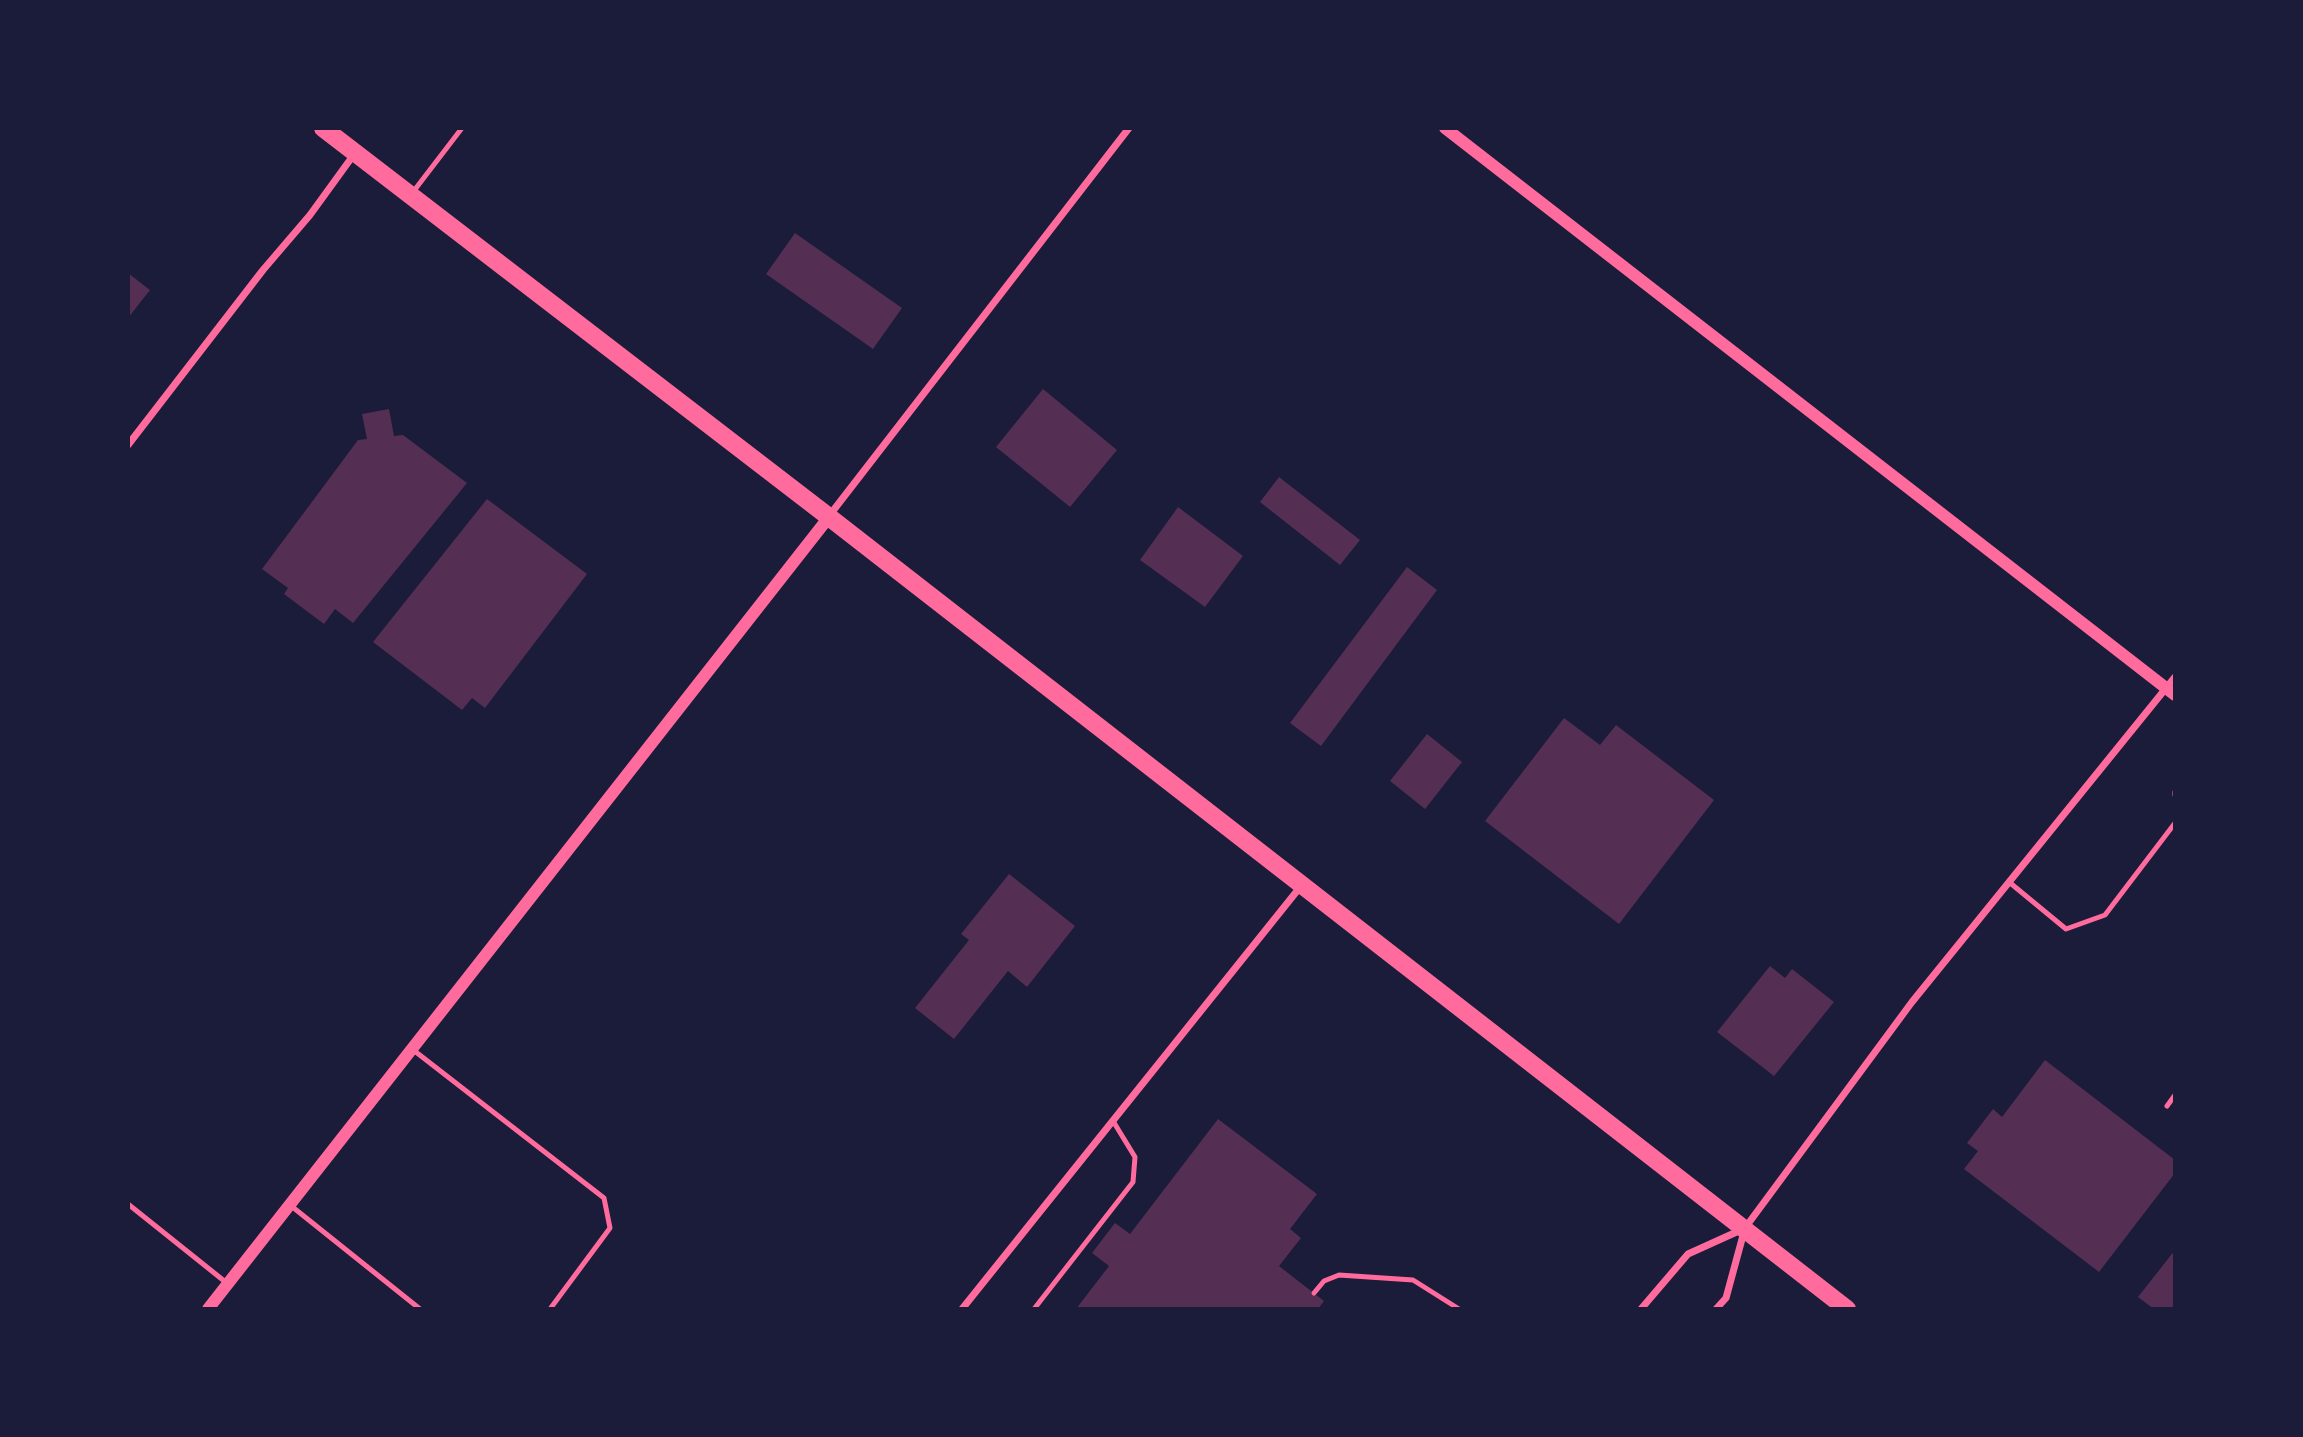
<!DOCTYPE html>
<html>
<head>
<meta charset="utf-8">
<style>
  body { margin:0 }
  #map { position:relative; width:2303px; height:1437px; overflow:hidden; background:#1b1b3a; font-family:"Golos Text",sans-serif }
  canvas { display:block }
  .frame { position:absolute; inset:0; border:130px solid #1b1b3a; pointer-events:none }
</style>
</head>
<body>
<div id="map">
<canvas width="2303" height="1437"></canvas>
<div class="frame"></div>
</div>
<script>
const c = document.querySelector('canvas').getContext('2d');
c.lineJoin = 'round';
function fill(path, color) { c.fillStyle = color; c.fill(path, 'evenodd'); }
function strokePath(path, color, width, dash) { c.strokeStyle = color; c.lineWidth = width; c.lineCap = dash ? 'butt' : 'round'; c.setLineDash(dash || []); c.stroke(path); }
const building = new Path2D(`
  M795,233L902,308L873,349L766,274Z
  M128,273L150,290L128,318Z
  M1043,389L1117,450L1070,507L996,447Z
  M389,409L394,436L403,435L467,483L353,623L335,609L324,624L284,594L288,588L262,569L358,440L367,439L362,414Z
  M1279,477L1360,540L1340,565L1260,502Z
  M487,499L587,574L485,708L472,698L462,710L373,642Z
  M1178,507L1243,556L1205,607L1140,560Z
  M1407,567L1437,590L1321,746L1290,723Z
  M1564,718L1600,745L1616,725L1714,800L1619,924L1485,821Z
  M1427,734L1462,762L1425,809L1390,781Z
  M1009,874L1075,926L1027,987L1008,971L954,1039L915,1008L969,940L961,934Z
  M1770,966L1785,978L1792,969L1834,1002L1774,1076L1717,1032Z
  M2045,1060L2175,1160V1173L2099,1272L1964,1169L1978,1151L1967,1143L1993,1109L2002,1117Z
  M1218,1119L1317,1194L1290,1229L1301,1238L1279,1266L1324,1301L1318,1309H1076L1109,1266L1092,1253L1115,1223L1130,1234Z
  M2175,1250V1309H2154L2138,1297Z`);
const service = new Path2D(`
  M413,192L462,128
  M2175,792V795
  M2009,882L2066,929L2105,915L2175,823
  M412,1049L604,1198L610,1228L550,1309
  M2167,1106L2175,1095
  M128,1204L228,1284
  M290,1205L420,1309
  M1314,1293L1324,1281L1339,1275L1413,1280L1459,1309
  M1034,1309L1133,1182L1135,1157L1113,1121`);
const minor = new Path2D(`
  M128,445L263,270L310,215L355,153
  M829,516L1129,128
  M962,1309L1301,886
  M1641,1309L1688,1254L1741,1230
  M1716,1309L1726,1298L1745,1228L1912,1002L2175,677`);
const tertiary = new Path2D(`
  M1445,128L2175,695
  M208,1309L829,517`);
const primary = new Path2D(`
  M323,128L829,517L1847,1309`);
fill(building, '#542f53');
strokePath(service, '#ff6b9d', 5);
strokePath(minor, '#ff6b9d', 7);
strokePath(tertiary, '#ff6b9d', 12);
strokePath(primary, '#ff6b9d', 18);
</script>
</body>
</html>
